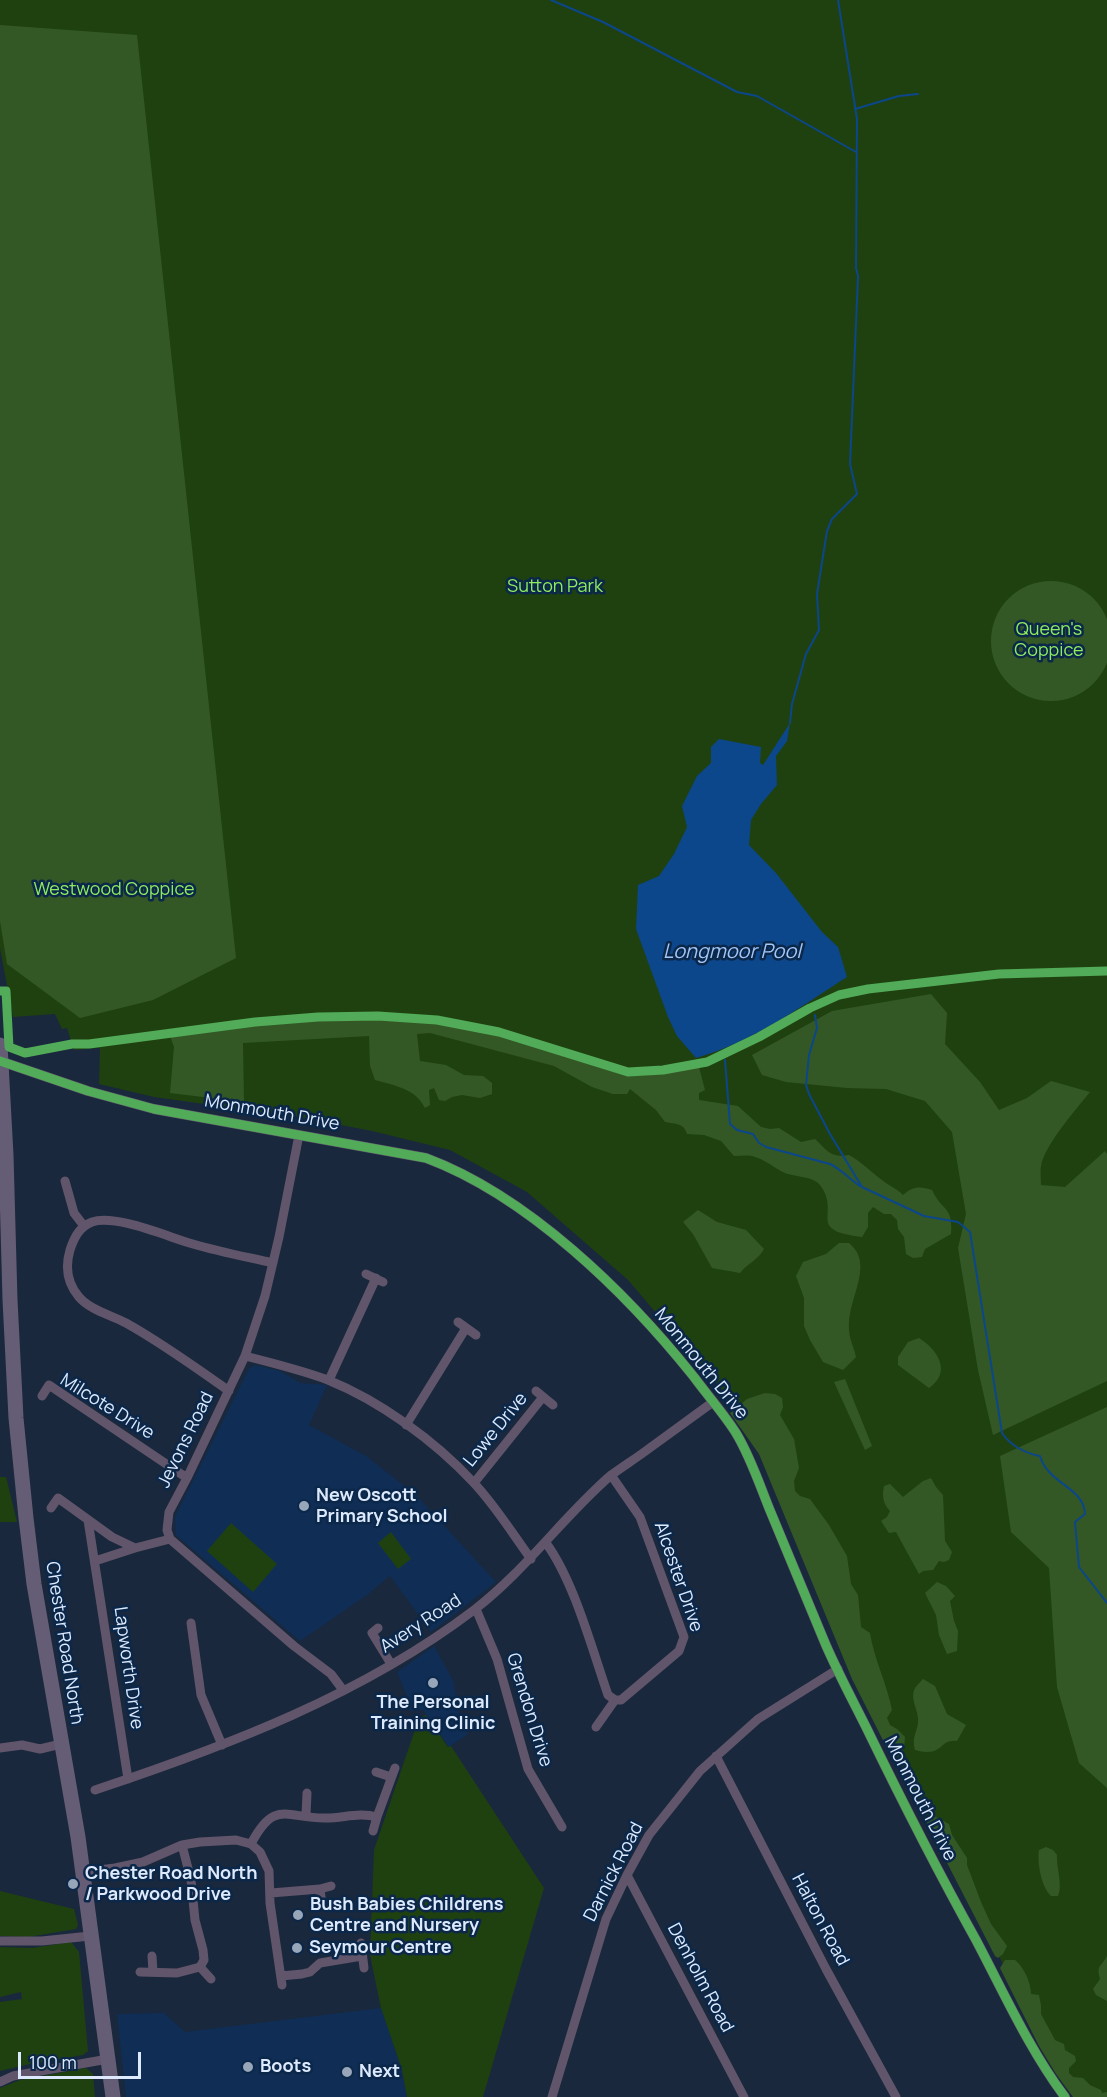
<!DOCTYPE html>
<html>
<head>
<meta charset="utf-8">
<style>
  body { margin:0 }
  #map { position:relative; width:1107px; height:2097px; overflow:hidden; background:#19283c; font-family:Manrope,sans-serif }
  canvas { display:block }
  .scale { position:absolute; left:18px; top:2052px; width:123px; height:27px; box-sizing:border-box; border:3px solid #ddeafd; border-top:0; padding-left:8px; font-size:18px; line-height:21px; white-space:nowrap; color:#ddeafd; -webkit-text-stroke:4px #0b274a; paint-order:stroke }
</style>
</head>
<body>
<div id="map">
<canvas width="1107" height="2097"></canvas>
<div class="scale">100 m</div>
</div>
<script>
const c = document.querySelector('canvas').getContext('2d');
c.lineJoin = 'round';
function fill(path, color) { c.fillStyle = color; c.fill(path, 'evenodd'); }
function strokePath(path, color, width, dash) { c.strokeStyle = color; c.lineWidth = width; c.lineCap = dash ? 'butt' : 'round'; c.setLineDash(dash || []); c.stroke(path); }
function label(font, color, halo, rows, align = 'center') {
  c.font = font + ' Manrope,sans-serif'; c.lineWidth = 5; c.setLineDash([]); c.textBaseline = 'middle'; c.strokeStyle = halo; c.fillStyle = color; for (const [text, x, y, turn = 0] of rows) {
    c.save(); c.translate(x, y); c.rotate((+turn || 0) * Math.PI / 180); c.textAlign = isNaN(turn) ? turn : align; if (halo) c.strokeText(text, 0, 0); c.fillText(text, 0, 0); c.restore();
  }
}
const built = new Path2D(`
  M255,1365L280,1371L300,1383L327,1385L309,1425L366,1456L416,1495L496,1582L431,1632L390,1576L367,1595L300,1641L176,1535L175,1517L249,1369Z
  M434,1646L453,1680L462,1724L468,1734L449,1747L423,1710L410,1711L409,1701L397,1672Z
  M381,2008L402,2070L407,2097H126L117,2014L164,2013L185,2032Z`);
const green = new Path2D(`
  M0,0H1107V2097H1078L1040,2036L847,1661L772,1465L722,1390L628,1280L527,1192L450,1150L372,1131L305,1118L154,1097L99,1084L100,1048L74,1050L67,1028L62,1029L55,1014L13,1017L0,948Z
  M0,1477H6L17,1522H0Z
  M231,1523L277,1564L253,1592L207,1551Z
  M391,1532L411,1559L398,1569L378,1543Z
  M426,1715L448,1747L451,1746L544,1888L483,2097H407L402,2070L381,2008L370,1955L374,1850L419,1718Z
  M0,1891L74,1909L78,1925L76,1929L28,1937L0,1936Z
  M71,1942L79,1952L88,2051L83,2055L30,2064L0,2071V2002L22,1999L21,1992L0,1997V1947L32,1948Z
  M86,2068L93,2074L95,2097H0V2088L20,2080Z`);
const forest = new Path2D(`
  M0,25L137,35L236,958L153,1000L80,1018L7,964L0,921Z
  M991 641a60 60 0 1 1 120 0a60 60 0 1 1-120 0Z
  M931,994L947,1013L945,1044L980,1082L999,1110L1027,1098L1051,1081L1090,1092C1077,1108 1044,1146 1041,1166C1040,1172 1041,1179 1041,1185L1065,1187L1105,1151L1107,1154V1381L993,1435L978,1370L958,1248L966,1214L952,1132L925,1101L886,1089L847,1088L786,1082L762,1075L752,1055L832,1011Z
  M378,1016L437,1020L499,1032L628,1072L663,1070L698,1063L705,1090L699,1093V1100L738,1106L761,1127L770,1129L779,1128L801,1142L815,1139C828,1151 830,1158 849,1155C862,1162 871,1172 882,1180C889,1186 896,1188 903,1195C913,1186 920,1186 932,1190C943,1213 953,1205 951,1234L925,1249L922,1257L913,1258L906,1254L904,1237L898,1229L897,1220L891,1214H884L873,1207L868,1213V1227L862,1237C804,1230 842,1214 820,1185C813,1176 795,1177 785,1173C774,1168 765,1159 752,1156C746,1155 740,1156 734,1156L721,1141L704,1135L687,1134C684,1123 676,1124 665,1122L656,1110L630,1089L627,1094H613L592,1087L554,1066L430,1033L417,1034L420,1061L446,1065L464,1075L483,1076L492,1083V1094L480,1098L462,1095L452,1097L445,1101L439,1100L434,1088L429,1090L430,1105L425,1108C415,1088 395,1086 375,1080L370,1066L369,1036L243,1043L244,1102L170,1093L174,1047L169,1033L318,1017Z
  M698,1210L717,1222L746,1230L764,1249C758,1260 748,1263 740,1273L712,1268L693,1234L683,1222Z
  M839,1243H849C876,1265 846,1300 849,1329C849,1338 854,1348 856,1357L843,1370L823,1362L810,1340L804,1326V1298L796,1276L803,1262L826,1254Z
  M919,1338C938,1350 952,1372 929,1388L898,1365V1357L908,1342Z
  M845,1379L872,1446L865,1450L834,1382Z
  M765,1393L775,1394L782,1398L783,1407L780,1415L794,1439L799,1468L794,1481L795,1491L800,1496L810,1499L829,1525L847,1556L851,1584L858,1595L861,1627L870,1633C874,1659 887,1684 892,1710L887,1718L890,1725L897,1729L905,1737L904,1748L899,1756H891L852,1679L759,1454L730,1413L747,1399Z
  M1107,1407V1788L1079,1763L1057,1687L1049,1568L1011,1532L1000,1456Z
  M931,1478L936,1487L943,1495L945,1541L952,1552L949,1560L944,1562L939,1561L933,1570L923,1571L919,1574L896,1532L889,1533L881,1521L887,1517L890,1511C883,1503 882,1497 884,1486L890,1484L903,1497L923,1481Z
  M937,1582L946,1586L955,1596L950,1601L954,1621L958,1631L957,1651L947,1654L939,1635L936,1615L925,1593Z
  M923,1679L935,1686L947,1714L966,1725L957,1741C939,1738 944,1758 915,1750C911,1735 919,1731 918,1718C917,1708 911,1700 914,1690C916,1686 920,1682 923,1679Z
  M934,1816L949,1824L952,1835L967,1858V1865L981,1902L991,1924L1007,1946L1003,1954L998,1958L995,1956L924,1818Z
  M1046,1847L1053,1850L1057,1855C1056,1869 1063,1883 1058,1896H1051C1041,1887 1037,1862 1039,1850Z
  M1107,1956V2001L1096,1995L1093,1989L1100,1979C1096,1965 1101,1967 1107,1956Z
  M1005,1960H1015C1024,1967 1031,1983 1031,1994L1039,1995L1041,2006V2014L1055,2040L1064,2044L1065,2050L1075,2056L1076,2061L1069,2068V2073L1073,2077L1083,2078L1090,2085L1101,2090L1102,2093L1107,2092V2097H1073L1056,2074L1039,2046L1000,1968Z`);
const water = new Path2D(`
  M790,723L787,741L776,756L777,785L761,804L751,820L749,845L776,873L822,932L838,947L847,977C799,1008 752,1042 696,1058L677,1036L668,1017L636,929L638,885L659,876L674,854L687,827L682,806L697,776L711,763V747L719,739L761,747L760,763L763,765Z`);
const stream = new Path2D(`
  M551,0L603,22L737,92L757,96L856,152
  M855,109L899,96L918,94
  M790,723L792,704L806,654L819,630L817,594L827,531L832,519L857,494L850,464L858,276L856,268L857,119L838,0
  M815,1015L817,1028L809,1055L806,1085L809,1094L830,1134L862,1187L924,1216L958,1222L970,1232L1002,1433C1011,1446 1025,1453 1040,1456C1048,1484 1084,1487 1085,1514L1075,1522L1079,1567L1107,1603
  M725,1060L730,1124L737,1130L753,1134L759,1143L766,1147L830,1164C841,1169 849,1179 860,1186`);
const minor = new Path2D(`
  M299,1135L279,1237L265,1296L245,1356L187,1478L169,1512L167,1530L170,1539L294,1646L331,1674L343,1690
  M65,1181L74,1213L84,1226
  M366,1274L383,1282
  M458,1322L476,1335
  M245,1356C273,1363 301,1370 328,1380C380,1401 435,1441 473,1482C495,1505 512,1533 531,1559
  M329,1380L376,1278
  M229,1391C195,1367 162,1343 126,1323C111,1315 90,1310 79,1297C67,1283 65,1267 70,1250C74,1238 79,1227 92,1222C116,1214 168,1237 193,1244C220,1252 247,1257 273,1263
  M536,1391L553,1405
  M42,1396L49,1385L187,1478
  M406,1425L466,1328
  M474,1483L543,1397
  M51,1508L58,1498L112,1537L135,1548
  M88,1520L128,1779
  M546,1543C574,1581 592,1649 608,1695L615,1700H621L679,1651L684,1637L640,1517L611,1475
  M95,1561L135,1548L170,1539
  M476,1609L497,1659L528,1769L562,1827
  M191,1623L201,1695L222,1745
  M378,1628L372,1633L391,1664
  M596,1727L615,1700
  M0,1748L22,1745L40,1749L61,1744
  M716,1756L826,1969L896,2097
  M376,1772L391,1777
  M95,1790C227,1746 362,1695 474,1610C525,1571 562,1518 610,1476C622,1467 635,1459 647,1450C669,1434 691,1418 713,1402
  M306,1815L307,1793
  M373,1831L377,1817
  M251,1844C275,1798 287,1819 326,1818C344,1818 359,1812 377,1817L395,1768
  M82,1872L115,1868L143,1862L182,1845L200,1842L236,1840L251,1844L260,1852L269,1871L270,1903L282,1985
  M627,1875L744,2097
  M271,1893L320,1889
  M322,1905L320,1889L331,1886
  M0,1941H42L90,1936
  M361,1943L364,1968
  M152,1956L153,1972
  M200,1967L211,1979
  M140,1972L177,1973L200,1967L204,1960L203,1950L195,1920L191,1880L182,1845
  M281,1976L302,1974L310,1972L320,1963L362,1956
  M0,2082L13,2076L108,2059
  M552,2097L606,1919L627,1875L649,1835L700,1771L758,1719L838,1669`);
const tertiary = new Path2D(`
  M0,1061L88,1091L154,1109L426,1158C528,1196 627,1293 694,1377C708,1396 724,1414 736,1433C750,1456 759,1483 769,1508C788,1553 806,1598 825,1643C837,1671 852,1699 866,1727C901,1799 937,1870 976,1940C1003,1991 1030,2051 1065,2097`);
const trunk = new Path2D(`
  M0,1045L6,1155L10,1300L16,1418L26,1518L34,1584L78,1837L113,2097`);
const cycleway = new Path2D(`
  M0,991H6L9,1047L25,1053L72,1044H89L255,1022L318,1017L378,1016L437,1020L499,1032L628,1072L663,1070L707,1062L759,1037L810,1008L839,995L868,989L999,974L1107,971
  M0,1061L88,1091L154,1109L426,1158C528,1196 627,1293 694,1377C708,1396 724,1414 736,1433C750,1456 759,1483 769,1508C788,1553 806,1598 825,1643C837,1671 852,1699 866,1727C901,1799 937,1870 976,1940C1003,1991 1030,2051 1065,2097`);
const markers = [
  [304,1506,6,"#98a6b9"],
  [433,1683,6,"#98a6b9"],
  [73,1884,6,"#98a6b9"],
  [298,1915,6,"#98a6b9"],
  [297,1948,6,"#98a6b9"],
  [248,2067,6,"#98a6b9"],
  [347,2072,6,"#98a6b9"]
];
const parkNames = [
  ["Sutton Park",555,587],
  ["Queen's",1049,630],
  ["Coppice",1049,651],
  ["Westwood Coppice",114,890]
];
const streetNames = [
  ["Monmouth Drive",272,1113,10],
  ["Monmouth Drive",701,1364,51],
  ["Milcote Drive",107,1407,32],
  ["Lowe Drive",496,1430,-51],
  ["Jevons Road",186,1440,-64],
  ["Alcester Drive",678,1577,71],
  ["Avery Road",421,1624,-33],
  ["Chester Road North",64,1643,81],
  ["Lapworth Drive",128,1668,82],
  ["Grendon Drive",529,1710,73],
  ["Monmouth Drive",920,1799,63],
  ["Darnick Road",614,1872,-63],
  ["Halton Road",820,1920,62],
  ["Denholm Road",700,1978,62]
];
const poiNames = [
  ["New Oscott",316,1496],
  ["Primary School",316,1517],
  ["The Personal",433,1703,"center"],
  ["Training Clinic",433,1724,"center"],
  ["Chester Road North",85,1874],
  ["/ Parkwood Drive",85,1895],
  ["Bush Babies Childrens",310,1905],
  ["Centre and Nursery",310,1926],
  ["Seymour Centre",309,1948],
  ["Boots",260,2067],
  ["Next",359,2072]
];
const waterNames = [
  ["Longmoor Pool",732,952]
];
fill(built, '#102e55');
fill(green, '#1f4110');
fill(forest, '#335826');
fill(water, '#0c468b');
strokePath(stream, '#0c468b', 2);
strokePath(minor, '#60556a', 9);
strokePath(tertiary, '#60556a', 10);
strokePath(trunk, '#655c76', 15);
strokePath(cycleway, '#51ab58', 9);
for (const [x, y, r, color] of markers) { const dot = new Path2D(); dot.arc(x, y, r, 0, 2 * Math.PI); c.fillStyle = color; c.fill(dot); strokePath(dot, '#0b274a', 2); }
label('18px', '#8eeb5e', '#0b274a', parkNames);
label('18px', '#ddeafd', '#0b274a', streetNames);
label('bold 18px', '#ddeafd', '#0b274a', poiNames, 'left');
label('italic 20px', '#a2c6f7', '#0b274a', waterNames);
</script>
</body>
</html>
